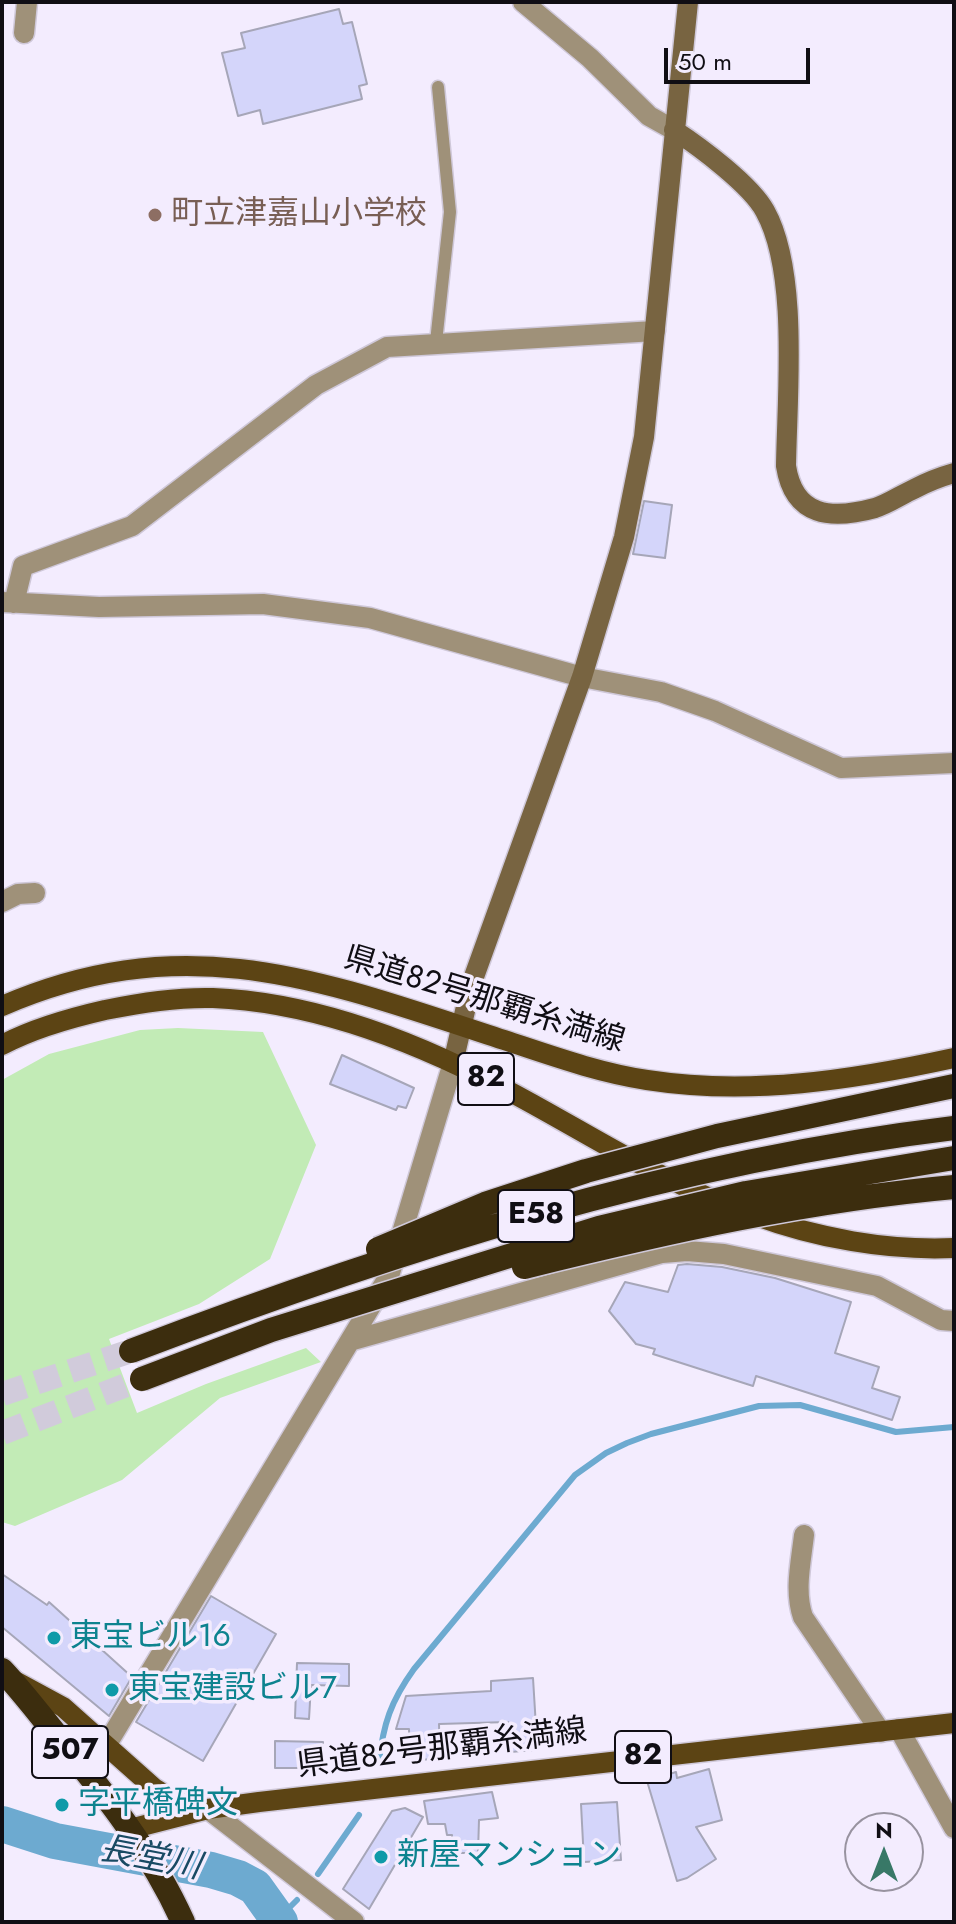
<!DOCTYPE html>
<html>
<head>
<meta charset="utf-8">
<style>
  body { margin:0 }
  #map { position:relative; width:956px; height:1924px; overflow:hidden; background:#f3ecfe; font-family:Jost,sans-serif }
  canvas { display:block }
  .frame { position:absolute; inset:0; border:4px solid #100e14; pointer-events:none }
  .north { position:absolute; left:844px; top:1812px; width:80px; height:80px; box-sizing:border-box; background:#f3ecfe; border:2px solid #9893a0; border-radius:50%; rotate:0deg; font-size:22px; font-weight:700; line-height:32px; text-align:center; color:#100e14 }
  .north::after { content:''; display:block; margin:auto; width:28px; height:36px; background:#387867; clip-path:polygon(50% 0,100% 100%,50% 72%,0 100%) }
  .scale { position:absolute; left:664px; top:48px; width:146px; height:36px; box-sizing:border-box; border:4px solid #100e14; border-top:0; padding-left:10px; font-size:24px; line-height:28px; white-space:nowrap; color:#100e14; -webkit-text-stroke:6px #f3ecfe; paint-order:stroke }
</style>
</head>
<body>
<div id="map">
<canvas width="956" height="1924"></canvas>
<div class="frame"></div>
<div class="north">N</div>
<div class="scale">50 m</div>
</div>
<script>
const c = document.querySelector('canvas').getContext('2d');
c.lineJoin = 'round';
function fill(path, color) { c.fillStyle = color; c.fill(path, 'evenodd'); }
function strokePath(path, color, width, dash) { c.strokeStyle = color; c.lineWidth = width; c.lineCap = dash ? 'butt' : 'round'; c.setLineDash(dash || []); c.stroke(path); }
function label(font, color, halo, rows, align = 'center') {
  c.font = font + ' Jost,"Noto Sans JP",sans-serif'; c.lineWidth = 7; c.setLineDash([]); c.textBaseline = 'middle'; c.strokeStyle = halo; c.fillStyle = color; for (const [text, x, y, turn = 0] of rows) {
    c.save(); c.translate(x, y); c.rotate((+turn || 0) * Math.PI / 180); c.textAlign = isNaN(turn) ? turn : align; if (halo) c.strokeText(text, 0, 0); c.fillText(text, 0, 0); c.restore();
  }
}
const green = new Path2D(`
  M178,1028L263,1032L316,1145L270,1259L199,1304L109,1339L137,1413L206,1384L306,1348L321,1362L220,1398L122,1480L15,1526L2,1522V1080L49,1054L140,1030Z`);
const stream = new Path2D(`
  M379,1763C383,1724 391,1701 414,1669L575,1475L606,1453L627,1443L651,1434L759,1406L800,1405L896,1432L954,1427
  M318,1874L359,1815
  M278,1919L297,1900`);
const river = new Path2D(`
  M2,1824L55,1841L211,1870L238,1878L255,1887L280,1922`);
const building = new Path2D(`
  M339,9L343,24L352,22L367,84L359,86L362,99L263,124L260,110L238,116L222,53L245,48L241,33Z
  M644,501L672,505L665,558L633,554Z
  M342,1055L414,1088L406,1108L398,1106L396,1110L330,1084Z
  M687,1264L722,1267L775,1278L851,1302L835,1353L879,1367L872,1388L900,1397L892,1420L756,1376L753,1386L653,1354L655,1349L636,1344L609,1311L625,1282L668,1292L678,1265Z
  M2,1574L47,1605L49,1602L132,1677L109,1716L2,1627Z
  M211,1596L276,1634L203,1761L136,1722Z
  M297,1663L349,1664V1686L311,1685L309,1719L295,1718Z
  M533,1678L536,1727H540L541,1742H535V1750L510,1752L508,1722L439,1724L440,1759L410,1760L409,1729H396L406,1696L491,1691V1681Z
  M275,1741L323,1742V1768H275Z
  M709,1769L722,1820L696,1827L716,1859L687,1878L677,1881L647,1781L676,1772L677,1778Z
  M492,1792L498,1818L479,1820L478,1853H452V1835H447L445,1824H428L424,1801Z
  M617,1802L621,1860L584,1862L581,1804Z
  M405,1808L423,1817L369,1909L343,1889L392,1811Z`);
const highwayTunnel = new Path2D(`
  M2,1394L131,1351
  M2,1433L142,1379`);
const lane = new Path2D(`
  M436,342L450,212L438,87`);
const street = new Path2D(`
  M523,2L590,58L649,116L674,130
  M24,33L27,2
  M2,602L99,607L263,604L370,618L582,677L661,692L715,711L841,768L954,763
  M14,603L23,566L132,526L316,385L387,347L655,331
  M2,902L18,894L35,893
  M350,1341L662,1253L687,1251L724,1254L877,1286L941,1320L954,1321
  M804,1535C801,1562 794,1591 803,1617L881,1732
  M899,1729L954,1828
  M107,1744L389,1276L453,1063
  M208,1809L354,1922`);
const secondary = new Path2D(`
  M674,130C700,147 751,185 765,211C799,272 787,395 786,466C794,517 831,520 875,508C888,504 901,495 914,489C927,482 940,477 954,473
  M453,1063L471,985L582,677L624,537L644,437L688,2`);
const primary = new Path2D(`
  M2,1006C191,924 331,984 513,1043C558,1058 601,1073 647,1080C750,1096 853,1080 954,1058
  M2,1045C34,1028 70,1018 105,1010C141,1003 177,997 213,998C312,1002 414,1041 501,1087C574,1125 643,1171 720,1202
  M754,1215C816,1238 888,1251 954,1248
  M15,1681L63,1707L154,1788L167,1796L205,1809
  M130,1829L208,1809L259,1802L954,1723`);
const highway = new Path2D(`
  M2,1670C22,1691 40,1715 58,1737C106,1795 152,1853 183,1922`);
const highwayBridge = new Path2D(`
  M378,1249L485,1204L586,1171L717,1136L954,1086
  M524,1267C666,1232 808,1200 954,1187
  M131,1351C396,1250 671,1162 954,1128
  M142,1379L271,1330L599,1228L746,1193L954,1158`);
const markers = [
  [155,215,8,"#8d6e63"],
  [54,1638,8,"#0f9aa8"],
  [112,1690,8,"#0f9aa8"],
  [62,1805,8,"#0f9aa8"],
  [381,1857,8,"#0f9aa8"]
];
const shields = [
  [486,1079,56],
  [536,1216,76],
  [70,1752,76],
  [643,1757,56]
];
const shieldNames = [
  ["82",486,1079],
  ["E58",536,1216],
  ["507",70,1752],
  ["82",643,1757]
];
const educationNames = [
  ["町立津嘉山小学校",171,215]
];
const streetNames = [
  ["県道82号那覇糸満線",484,1001,17],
  ["県道82号那覇糸満線",442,1750,-7]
];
const cultureNames = [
  ["東宝ビル16",70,1638],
  ["東宝建設ビル7",128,1690],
  ["字平橋碑文",78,1805],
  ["新屋マンション",397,1857]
];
const waterNames = [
  ["長堂川",150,1860,11]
];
fill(green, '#c2ebb6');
strokePath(stream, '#6daad0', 6);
strokePath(river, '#6daad0', 36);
fill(building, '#d4d5fa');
strokePath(building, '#a6a6b8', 2);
strokePath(highwayTunnel, '#d1cbdb', 24, [24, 12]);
strokePath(lane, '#cfc8d9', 15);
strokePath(street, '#cfc8d9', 23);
strokePath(secondary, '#cfc8d9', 23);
strokePath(primary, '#cfc8d9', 23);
strokePath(highway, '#cfc8d9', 27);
strokePath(lane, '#9f9179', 12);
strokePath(street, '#9f9179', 20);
strokePath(secondary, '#786441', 20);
strokePath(primary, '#5c4414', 20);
strokePath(highway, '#3c2d0e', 24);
strokePath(highwayBridge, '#cfc8d9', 27, []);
strokePath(highwayBridge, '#3c2d0e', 24);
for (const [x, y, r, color] of markers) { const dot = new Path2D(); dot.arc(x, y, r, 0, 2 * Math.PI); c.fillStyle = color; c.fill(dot); strokePath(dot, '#f3ecfe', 3); }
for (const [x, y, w] of shields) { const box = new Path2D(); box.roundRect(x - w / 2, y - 26, w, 52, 6); c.fillStyle = '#f3ecfe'; c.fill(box); strokePath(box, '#100e14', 2); }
label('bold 30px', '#100e14', null, shieldNames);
label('32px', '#785e54', '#f3ecfe', educationNames, 'left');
label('32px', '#100e14', '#f3ecfe', streetNames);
label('32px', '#0d838f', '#f3ecfe', cultureNames, 'left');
label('italic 34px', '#194a64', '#f3ecfe', waterNames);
</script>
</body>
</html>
